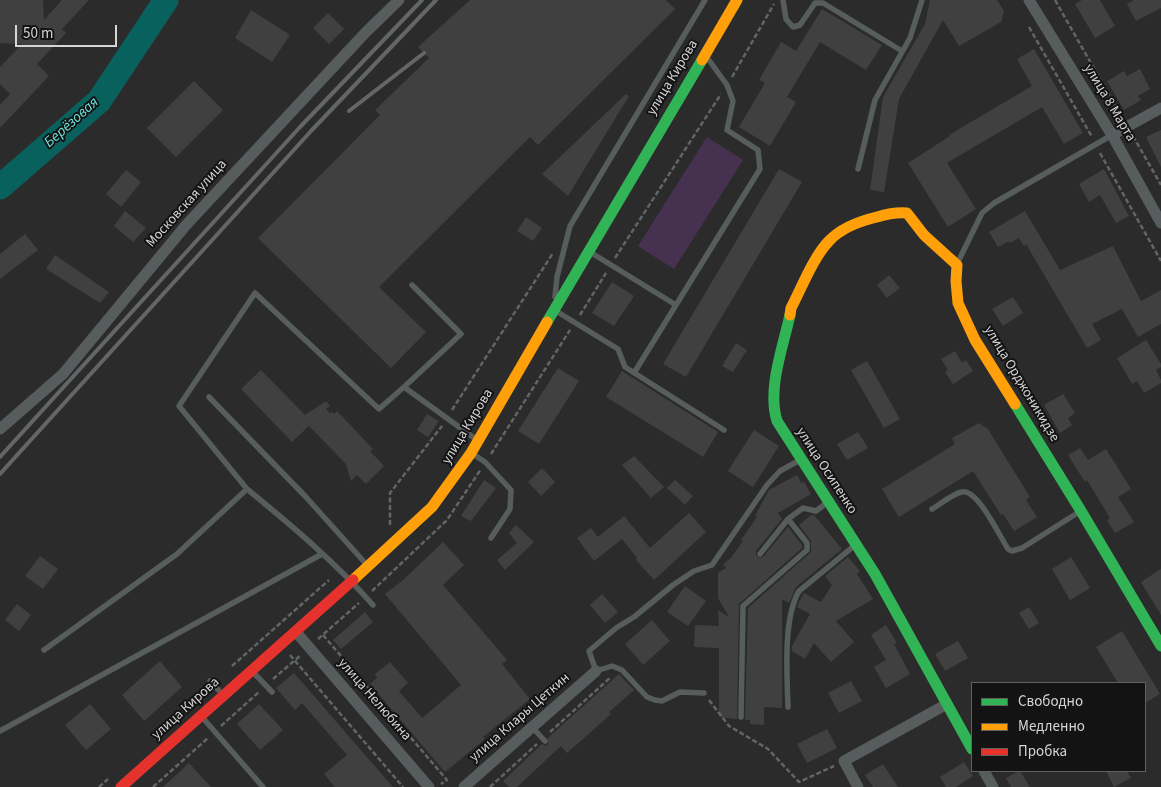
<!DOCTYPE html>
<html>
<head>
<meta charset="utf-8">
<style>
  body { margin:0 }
  #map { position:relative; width:1161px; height:787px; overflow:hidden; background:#2c2b2c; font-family:"Source Sans 3",sans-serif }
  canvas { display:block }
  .legend { position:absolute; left:971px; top:682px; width:175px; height:90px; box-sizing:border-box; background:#141314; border:1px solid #616162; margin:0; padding:6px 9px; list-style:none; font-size:15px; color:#d5d5d6 }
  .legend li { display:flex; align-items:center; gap:10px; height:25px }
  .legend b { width:25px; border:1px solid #616162 }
  .scale { position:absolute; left:15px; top:25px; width:102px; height:22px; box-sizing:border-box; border:2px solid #d5d5d6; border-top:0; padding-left:6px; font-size:15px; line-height:18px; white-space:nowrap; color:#d5d5d6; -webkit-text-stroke:4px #141314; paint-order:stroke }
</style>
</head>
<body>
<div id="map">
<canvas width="1161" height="787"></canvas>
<ul class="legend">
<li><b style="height:6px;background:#30b455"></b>Свободно</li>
<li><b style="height:6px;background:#ff9f0a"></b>Медленно</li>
<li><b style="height:6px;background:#e5322d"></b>Пробка</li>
</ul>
<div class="scale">50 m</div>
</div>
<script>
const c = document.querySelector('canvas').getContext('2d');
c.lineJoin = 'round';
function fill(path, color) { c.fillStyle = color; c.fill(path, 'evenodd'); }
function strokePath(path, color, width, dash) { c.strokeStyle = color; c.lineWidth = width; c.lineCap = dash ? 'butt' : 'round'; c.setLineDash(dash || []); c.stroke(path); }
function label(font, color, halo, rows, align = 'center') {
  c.font = font + ' "Source Sans 3",sans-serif'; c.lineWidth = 4; c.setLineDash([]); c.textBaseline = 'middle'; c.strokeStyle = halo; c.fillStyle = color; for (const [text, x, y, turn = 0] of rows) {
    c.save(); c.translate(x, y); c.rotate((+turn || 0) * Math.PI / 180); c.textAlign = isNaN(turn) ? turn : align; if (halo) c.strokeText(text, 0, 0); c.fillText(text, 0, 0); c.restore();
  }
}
const green = new Path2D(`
  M707,137L743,160L674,269L638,246Z`);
const river = new Path2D(`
  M0,187L99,101L166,0`);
const building = new Path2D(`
  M0,0H43L44,20L62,0H89L62,29L66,33L37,64L49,76L0,128V105L10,94L0,84V67L22,44L0,43Z
  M470,0H666L675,9L538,145L530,137L379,287L426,332L391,368L258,238L380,115L375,110L429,58L418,47Z
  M930,0H997L1004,11L1001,22L959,46L943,20L899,99L884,192L870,190L883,97L925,24Z
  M1082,0H1100L1115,26L1095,38L1075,4Z
  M1134,0H1161V8L1136,21L1127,4Z
  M822,9L882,45L866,70L820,42L787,97L796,102L770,146L739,127L765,83L759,80L781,42L796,51Z
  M251,10L290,35L272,62L235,38Z
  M328,13L344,29L329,44L313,28Z
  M1034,49L1083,133L1064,144L1042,107L947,163L976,209L948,227L908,163L950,136L949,135L1032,86L1017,59Z
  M1140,69L1150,89L1138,96L1141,100L1124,110L1107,81L1124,71L1127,76Z
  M194,81L223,110L176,157L147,128Z
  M626,94L629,96L568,196L542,174Z
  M1161,130V167L1146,137Z
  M779,169L802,182L686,377L663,364Z
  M1104,169L1129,216L1116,223L1100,195L1089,202L1079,184Z
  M126,170L141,182L121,207L106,194Z
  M125,211L146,228L133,242L114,226Z
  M1025,211L1060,270L1113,246L1141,301L1161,290V324L1138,337L1122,309L1092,324L1101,340L1087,348L1026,244L1024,246L1019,238L1010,243L1009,241L998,247L989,232Z
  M526,217L542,228L533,241L517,231Z
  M25,234L38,250L0,279V254Z
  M55,255L109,292L100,303L46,269Z
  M889,275L900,288L887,298L877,285Z
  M612,282L634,296L614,326L592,313Z
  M1013,297L1023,313L1003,326L992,309Z
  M1146,340L1161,364V367L1156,370L1161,380V383L1144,393L1137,381L1132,384L1117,358Z
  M736,343L747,350L733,372L722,366Z
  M955,351L962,363L966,360L973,371L953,384L945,372L948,370L941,359Z
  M867,361L900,419L884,428L851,370Z
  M558,368L579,381L539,444L518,431Z
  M261,370L305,415L326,401L330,406L326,409L330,413L332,412L334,414L337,411L373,449L370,451L384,466L366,484L357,475L351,481L346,464L309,426L292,442L241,389Z
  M622,371L718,432L703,457L606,397Z
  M1063,394L1075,413L1068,418L1072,425L1060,433L1044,405Z
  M427,414L439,421L428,437L417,430Z
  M979,423L988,429L1002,452L1030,497L1026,500L1037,517L1014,531L1003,514L1001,515L973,471L899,517L882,489L955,444L952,438Z
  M754,430L779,446L753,487L728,471Z
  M858,432L868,448L847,460L837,444Z
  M1080,448L1088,460L1106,449L1131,489L1118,497L1134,522L1115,533L1107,520L1110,518L1087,480L1085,482L1068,455Z
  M634,456L664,487L651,498L622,465Z
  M542,468L555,482L541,496L528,482Z
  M797,475L801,483L804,482L811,494L778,513L782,519L756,551V555L759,558L763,557L788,527L802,545V548L739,604L737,719L719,717V648L694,647L695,625L719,626L718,610L729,617L718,598V573L726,568L723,564L731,558L743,541L741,540L757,517L755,516L769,490Z
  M484,480L496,488L471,521L461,516Z
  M675,480L693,496L685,505L667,488Z
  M689,513L706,532L654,580L636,560L637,558L622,539L594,561L577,538L591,528L598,537L624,516L650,548Z
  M811,515H814L842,549L796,587L789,603L782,599V708L764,707V725L750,724V720H745L748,608L811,552V541L799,525Z
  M516,525L534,542L505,570L497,560L517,543L509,533Z
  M443,542L464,565L443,585L507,660L502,664L530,699L483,737L485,739L445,772L370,684L377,678L375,674L390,662L408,683L399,691L422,718L461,685L385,594L402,581Z
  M40,556L58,569L43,589L25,576Z
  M848,557L860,571L857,574L873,599L836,621L854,642L831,662L814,643L805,659L792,651V646L810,614L797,607L798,604L804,593L821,602L832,585L825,576Z
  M1071,557L1090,588L1070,600L1052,569Z
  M1161,569V615L1141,582Z
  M685,586L706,601L688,626L667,612Z
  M602,594L618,612L605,623L590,605Z
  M17,604L31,615L19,631L5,620Z
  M1029,607L1039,623L1029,629L1019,613Z
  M365,612L373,622L341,649L333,640Z
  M652,620L670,641L643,665L625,644Z
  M886,625L897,643L894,644L910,674L886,688L874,667L886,660L871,635Z
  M1122,631L1160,694L1145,703V683H1118L1096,647Z
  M958,641L968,658L945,671L935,654Z
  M160,661L182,687L144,721L122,695Z
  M294,673L393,787H335L324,774L347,755L302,703L295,710L276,688Z
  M619,674L634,690L609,712L611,714L567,753L561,746L517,787H509L503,781L542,744L546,746L548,744V738L551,735Z
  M851,681L862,701L839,713L828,693Z
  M90,704L111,729L86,750L65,725Z
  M259,704L283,730L260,750L237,724Z
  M827,729L837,748L807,763L797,744Z
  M964,762L973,776L956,787H946L940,777Z
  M189,763L211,787H163Z
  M883,764L898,787H873L865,775Z
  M1019,771H1020L1030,787H1011L1006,778Z
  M1106,771H1127L1131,778L1114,787Z`);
const path = new Path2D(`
  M1055,0L1121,116
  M1029,27L1092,137
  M732,77L774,4
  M1133,136L1161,185
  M1100,153L1161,261
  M615,258L721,94
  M580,315L606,273
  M452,410L553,253
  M491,454L570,330
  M390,525V493L442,426
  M372,591L447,520L481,469
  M323,635L447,780L441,784
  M318,639L359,603
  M290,655L403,787
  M232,666L329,580
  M273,679L301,655
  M709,700L729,726L768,749L799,782L834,766
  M221,726L260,691
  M550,732L611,677
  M99,787L108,779
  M153,787L208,738
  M490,787L537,744`);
const lane = new Path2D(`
  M783,0L786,19L793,27L800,25L815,3H823L902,51
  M858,169L875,100L910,38L922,0
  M590,252L676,305
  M957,264L982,213L994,203L1112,135
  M555,297L557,277L570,226L705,0
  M556,311L618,349L625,367L724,430
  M634,373L760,169L758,150L727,130L733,101L727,85L706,56
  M404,387L477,440
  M209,397L305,496L367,565
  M473,454L485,462L511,490L510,509L491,538
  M247,489L179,406L255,293L379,409L404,387L461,334L412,285
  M932,509C939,505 954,493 962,492C978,489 1000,537 1008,549L1012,551L1022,548L1079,512
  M760,554L788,519L803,508L816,511L828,502
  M44,650L177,554L247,489C291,525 335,562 373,605
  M253,672L272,692
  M210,681L222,694
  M704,693L680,692L662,701L655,700L647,697L622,670L612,666L596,671L589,651L616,628L634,617L673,585L694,571L712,565L767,485L780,471L800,460
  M788,707C787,674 783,618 799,591L855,545
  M202,717L263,787
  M741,717L743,606L807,550V543L788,519
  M532,727L545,741
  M0,731L322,554`);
const street = new Path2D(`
  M1029,0L1112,135L1161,223
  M1112,135L1161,108
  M0,429L63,374L187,224L366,32L399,0
  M296,632L429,787
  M984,771L993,787
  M464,787L596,671
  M858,787L844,761L947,704`);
const fast = new Path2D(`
  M790,315C783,347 767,389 777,421L875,574L972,749
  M547,322L702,60
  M1015,404L1081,511L1161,646`);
const slow = new Path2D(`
  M702,60L737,0
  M790,315L791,308C801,289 814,256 829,241C841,228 860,221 877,217C887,214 896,212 907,213L924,235L957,265L956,281L958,303L975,340L1015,404
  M353,580L432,507L471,453L547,322`);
const jam = new Path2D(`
  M121,787L353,580`);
const rail = new Path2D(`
  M349,111L424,53
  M0,457L300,127L422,0
  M0,474L311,131L436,0`);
const streetNames = [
  ["улица Кирова",673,78,-59],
  ["улица 8 Марта",1109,103,59],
  ["Московская улица",187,204,-48],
  ["улица Орджоникидзе",1021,384,59],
  ["улица Кирова",468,427,-59],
  ["улица Осипенко",826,471,57],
  ["улица Нелюбина",374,700,49],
  ["улица Кирова",186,709,-42],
  ["улица Клары Цеткин",520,718,-41]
];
const waterNames = [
  ["Берёзовая",72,123,-42]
];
fill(green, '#463250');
strokePath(river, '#09615d', 25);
fill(building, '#414041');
strokePath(path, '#606565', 2.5, [5, 2.5]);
strokePath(lane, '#565d5c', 5.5);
strokePath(street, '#565d5c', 11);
strokePath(fast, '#30b455', 11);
strokePath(slow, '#ff9f0a', 11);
strokePath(jam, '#e5322d', 11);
strokePath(rail, '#626667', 4);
label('14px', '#d5d5d6', '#141314', streetNames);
label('italic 15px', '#6de5dd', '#141314', waterNames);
</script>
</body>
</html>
